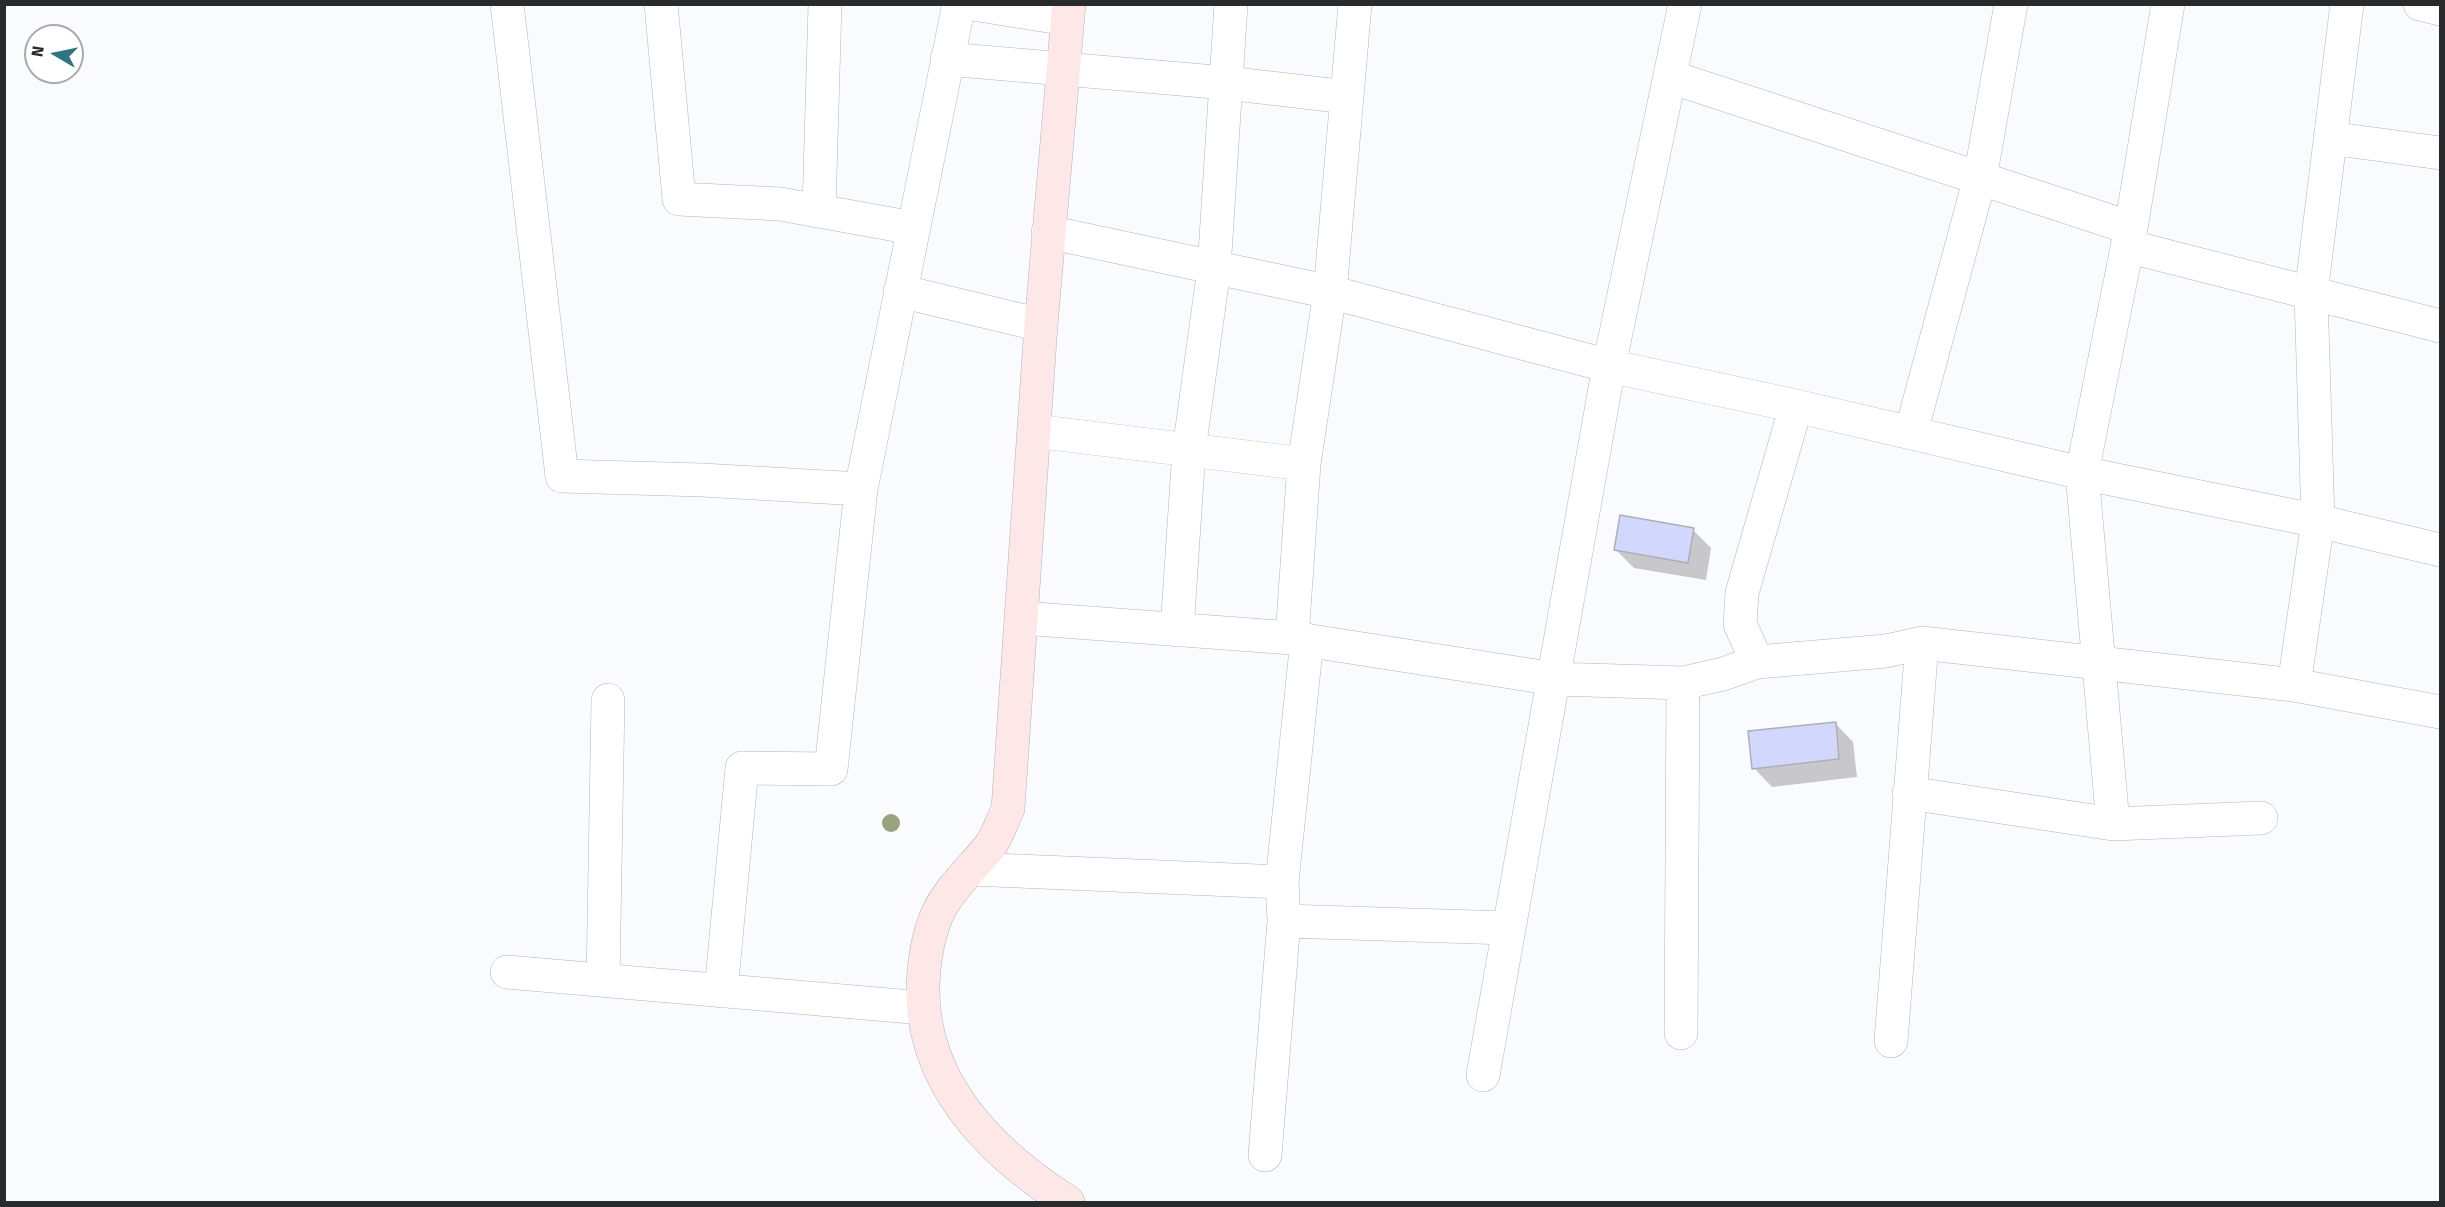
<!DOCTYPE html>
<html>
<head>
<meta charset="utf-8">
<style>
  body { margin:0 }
  #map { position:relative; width:2445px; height:1207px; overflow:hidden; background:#fafbff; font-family:"Fira Sans",sans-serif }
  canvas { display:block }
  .frame { position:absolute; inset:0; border:6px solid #292a2b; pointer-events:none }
  .north { position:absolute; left:24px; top:24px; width:60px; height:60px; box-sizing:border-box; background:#fff; border:2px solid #a9aaaa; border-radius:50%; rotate:279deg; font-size:16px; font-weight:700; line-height:24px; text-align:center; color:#292a2b }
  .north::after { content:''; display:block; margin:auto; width:21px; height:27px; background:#2e7581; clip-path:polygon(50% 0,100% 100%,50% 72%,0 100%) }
</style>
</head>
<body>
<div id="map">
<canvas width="2445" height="1207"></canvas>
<div class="frame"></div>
<div class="north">N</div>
</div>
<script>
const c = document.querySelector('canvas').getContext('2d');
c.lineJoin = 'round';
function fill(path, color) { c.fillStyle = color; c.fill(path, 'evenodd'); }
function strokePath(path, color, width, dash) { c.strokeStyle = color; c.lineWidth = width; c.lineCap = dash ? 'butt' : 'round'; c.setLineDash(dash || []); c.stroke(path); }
const shadow = new Path2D(`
  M1693,530L1711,548L1706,580L1634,568L1615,549Z
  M1835,723L1853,742L1857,777L1772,787L1754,768Z`);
const building = new Path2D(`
  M1620,515L1694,528L1688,563L1614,550Z
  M1836,722L1839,759L1752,769L1748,731Z`);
const street = new Path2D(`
  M507,4L562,476L702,480L861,489
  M661,4L679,199L780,204L913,228
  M973,4L1067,19
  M2420,4L2440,9
  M947,59L1227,83L1347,97
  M1671,77L2131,228
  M2330,138L2440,153
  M819,210L825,4
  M1048,232L1330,292L1609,366L1796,406L2082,473L2318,521L2440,550
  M2127,246L2440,326
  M900,291L1041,325
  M1034,431L1304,464
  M1911,432L1980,178L2011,4
  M1022,618L1292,638L1555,679L1683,683L1723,674L1757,662L1886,651L1922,643L2294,685L2440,712
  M1177,630L1189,450L1214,269L1231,4
  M1292,638L1304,464L1330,292L1355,4
  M1307,640L1282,882L1284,921L1508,928
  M1757,662L1740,624L1742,593L1796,406
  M2294,685L2318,521L2311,294L2347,4
  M1909,793L2113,824L2261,818
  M2113,824L2082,473L2131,228L2168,4
  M970,869L1282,882
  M507,972L923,1008
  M603,980L608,700
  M721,991L742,768L831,769L861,489L959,4
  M1681,1033L1683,683
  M1891,1041L1922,643
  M1483,1075L1609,366L1685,4
  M1265,1155L1284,921`);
const secondary = new Path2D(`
  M1068,1202C991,1153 921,1083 923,986C924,961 927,938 937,915C949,888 973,868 990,846C998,835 1002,821 1008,809L1041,325L1069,4`);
const trees = [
  [891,823]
];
fill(shadow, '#0003');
fill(building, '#d1d7fd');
strokePath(building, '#afafb3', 1.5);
strokePath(street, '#b3b4b8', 34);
strokePath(secondary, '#b3b4b8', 34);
strokePath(street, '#fff', 33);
strokePath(secondary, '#fee8e7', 33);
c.fillStyle = '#9ba27e';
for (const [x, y] of trees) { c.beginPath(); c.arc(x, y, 9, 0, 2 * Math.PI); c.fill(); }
</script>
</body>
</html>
